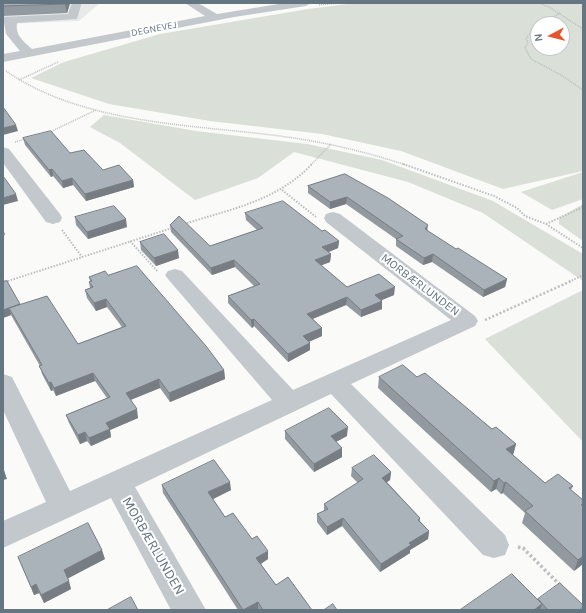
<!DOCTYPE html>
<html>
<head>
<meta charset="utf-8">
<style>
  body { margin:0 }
  #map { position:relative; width:586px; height:613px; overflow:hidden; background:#fafaf8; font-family:Karla,sans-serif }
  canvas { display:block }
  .frame { position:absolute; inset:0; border:4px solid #657683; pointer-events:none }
  .north { position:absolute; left:530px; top:16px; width:40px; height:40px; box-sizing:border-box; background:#fff; border:1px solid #c1c8cd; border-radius:50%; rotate:263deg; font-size:11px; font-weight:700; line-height:16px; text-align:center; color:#657683 }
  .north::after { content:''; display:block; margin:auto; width:14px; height:18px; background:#e4572e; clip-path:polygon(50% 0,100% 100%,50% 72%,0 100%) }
</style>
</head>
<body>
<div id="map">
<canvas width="586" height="613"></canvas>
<div class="frame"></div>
<div class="north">N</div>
</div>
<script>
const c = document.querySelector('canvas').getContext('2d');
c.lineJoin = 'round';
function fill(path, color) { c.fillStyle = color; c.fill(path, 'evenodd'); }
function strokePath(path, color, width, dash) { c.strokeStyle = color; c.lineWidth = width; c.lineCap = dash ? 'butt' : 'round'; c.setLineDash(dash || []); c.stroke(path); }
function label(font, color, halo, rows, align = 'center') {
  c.font = font + ' Karla,sans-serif'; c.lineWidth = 4; c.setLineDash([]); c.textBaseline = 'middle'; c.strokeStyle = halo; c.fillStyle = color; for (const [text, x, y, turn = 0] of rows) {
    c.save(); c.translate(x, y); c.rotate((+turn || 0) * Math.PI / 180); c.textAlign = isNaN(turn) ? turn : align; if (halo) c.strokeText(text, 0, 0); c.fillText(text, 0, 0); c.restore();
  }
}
const built = new Path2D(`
  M3,3H100L79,21L3,24Z`);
const green = new Path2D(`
  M355,3H583V171L503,189L401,151L322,134L210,121L109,104L31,78L64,62L160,34L308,9ZM538,24H562V48H538Z
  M104,115L196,131L307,144L382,160L493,201L583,254V281L483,213L408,182L294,152L258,178L195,200L120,143L90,127Z
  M583,172V199L552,210L521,192Z
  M583,204V241L559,224V218Z
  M583,290V442L485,339Z`);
const pathFar3 = new Path2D(`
  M539,3L549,7L583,29
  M319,5L339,3
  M560,13L550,19L534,26L526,39L528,42L525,48L531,59L561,75L583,90
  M6,71C87,127 200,124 294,138C333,144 369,153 406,165
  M19,80L58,62
  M48,133L96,110
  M15,142L25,139
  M311,165L331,144`);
const pathFar2 = new Path2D(`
  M403,164L494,196L517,208L525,216L546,224L583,248
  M282,190L316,217
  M184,224C231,209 277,201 312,164
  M546,224L583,207
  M62,230L82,257
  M130,241L158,272
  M5,282L172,228
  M569,282L583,275`);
const pathFar1 = new Path2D(`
  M3,282L8,281
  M485,320L571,281`);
const path = new Path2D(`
  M518,547L523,548L561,586`);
const minor = new Path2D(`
  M72,3H80L81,5L77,19L17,23C15,35 23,41 32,49L205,16L185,3H198L217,14L285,3H311L306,6L234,17L3,62V54L20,51L6,34L3,17L68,14Z
  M3,147L9,149L60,214L62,218L60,222L53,224L46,222L3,163Z
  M333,212L340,214L475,316L478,321L475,326L351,384L505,535L509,545L505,555L494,558L483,555L331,394L135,487L206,610H171L111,498L3,548V521L46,502L3,410V374L12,377L15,383L70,491L272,400L168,279L165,275L168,271L175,269L182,271L293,390L451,320L326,222L324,218L326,214Z`);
const wall = new Path2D(`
  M3,3H70L67,13L3,16Z
  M23,138L70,153L103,170L133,180L134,187L86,201L73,185L63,188L53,176L51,177L25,145Z
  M345,174L427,231L456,249L507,279L505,287L483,297L432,262L423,265L396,246V239L346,204L330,209L308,193V186Z
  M245,213L322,231L339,241L338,248L328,252L331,254L330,262L321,265L347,287L394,295L381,300L382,309L361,317L346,305L313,319L322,328V336L309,342L310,343V350L288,362L254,326L252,328L228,303V296L254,286L235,267L212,275L171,232L170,225L210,246L257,230L246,220Z
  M75,217L127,227L88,239L76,225Z
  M140,242L179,258L156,266L141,250Z
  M108,275L224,370L225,379L170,402L160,388L131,400L138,418L110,430L111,437L91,446L87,441L80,444L69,423L66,415L107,398L95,381L56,396L53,390L51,391L42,374L40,366L11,315L3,318V282L21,305L78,344L122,327L107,307L96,311L87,298L85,290L90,288L89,282L90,281L89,277Z
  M379,377H417L492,429L516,444L513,455L545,483L573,486L571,490L583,564L574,571L522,523L525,513L503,493L501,494L496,489L491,492L378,388Z
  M285,431L347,436L336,442L342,448V457L314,472L285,439Z
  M352,468L391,472L390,480L387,482L420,518V521L429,531L428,539L410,550V553L380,572L342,526L327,535L317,522V514L324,511V504L358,483L351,476Z
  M162,485L231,490L213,499L225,517L252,539L268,559L261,564L276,585L312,610H238L163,493Z
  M18,557L105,559L67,578L71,589L44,603L39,593L34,595Z
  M537,599L582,610H460Z`);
const shadedWall = new Path2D(`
  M66,3H70L67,13L65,4Z
  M16,125L18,131L3,135V128Z
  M52,169L53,176L51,177L49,170Z
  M72,178L73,185L63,188L62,181Z
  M133,180L134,187L86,201L85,194Z
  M16,194L18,201L3,205V198Z
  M347,197L346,204L330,209V202Z
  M126,219L127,227L88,239L87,232Z
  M428,225L427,232L425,229Z
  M3,228L5,235H3Z
  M339,241L338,248L322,255V247Z
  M178,250L179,258L156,266L154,258Z
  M331,254L330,262L315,268V260Z
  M433,254L432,262L423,265L424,258Z
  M234,260L235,267L212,275L211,268Z
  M507,279L505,287L483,297L484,290Z
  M395,287L394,295L375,303V295Z
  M347,297L346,305L307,321V314Z
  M106,299L107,307L96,311L94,303Z
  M382,301V309L361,317V310Z
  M20,304L23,311L9,308L11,315L3,318V310Z
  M254,319V326L252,328L251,320Z
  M322,328V336L303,344V336Z
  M310,343V350L288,362V354Z
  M224,370L225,379L170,402L169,393Z
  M93,373L95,381L56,396L54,388Z
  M159,379L160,388L127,401L126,393Z
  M51,382L53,390L51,391L49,383Z
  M137,409L138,418L110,430L111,437L91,446L89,438L106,423Z
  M348,427L347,436L330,445L331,436Z
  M85,432L87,441L80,444L78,435Z
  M516,444L513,455L506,449Z
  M342,448V457L314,472V464Z
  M4,470L7,479L3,480V471Z
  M391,472L390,480L381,486L382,478Z
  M499,478L496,489L491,492L494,481Z
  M230,482L231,490L209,501L208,492Z
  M506,482L503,493L501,494L504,483Z
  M343,518L342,526L327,535V527Z
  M429,531L428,539L410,550V553L380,572L381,564L409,543Z
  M102,550L105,559L67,579L64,570Z
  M268,551V559L257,566L256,558Z
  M583,556V564L574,571L578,560Z
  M69,581L71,589L44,603L41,595Z
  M36,584L39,593L34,595L31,587Z
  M258,602V610H244Z
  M542,604L540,610H534Z`);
const building = new Path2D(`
  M3,3H66L65,4L3,6Z
  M3,107L16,125L3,128Z
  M51,131L70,153L84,150L103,170L119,165L133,180L85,194L72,178L62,181L52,169L49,170L23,138Z
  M345,174L388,198L428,225L425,229L456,249L458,248L507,279L484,290L433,254L424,258L396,239L403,236L347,197L330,202L308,186Z
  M3,176L16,194L3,198Z
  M283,201L322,231L325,230L339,241L322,247L331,254L315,260L347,287L379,274L395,287L375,295L382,301L361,310L347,297L307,314L322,328L303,336L310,343L288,354L254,319L251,320L228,296L260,284L234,260L211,268L170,225L179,216L210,246L263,228L245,213Z
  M114,206L126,219L87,232L75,217Z
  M164,234L178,250L154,258L140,242Z
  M137,266L206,346L224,370L169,393L159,379L126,393L137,409L106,423L110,429L89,438L85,432L78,435L66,415L110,397L93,373L54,388L51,382L49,383L39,366L42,365L9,308L47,296L78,344L126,326L106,299L94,303L85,290L93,287L89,282L92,281L89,277L105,271L108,275Z
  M7,281L20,304L3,310V282Z
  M403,365L417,377L425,373L492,429L496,427L516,444L506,449L545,483L558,474L573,486L569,488L583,500V504L581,505L583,506V556L578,560L525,511L533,506L506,482L504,483L499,478L494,481L379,377Z
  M329,408L348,427L331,436L342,448L314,464L285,431Z
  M374,455L391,472L382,478L420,518L418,520L429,531L409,543L411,545L381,564L343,518L327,527L317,514L328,509L324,504L363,479L352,468Z
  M214,460L230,482L208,492L225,517L233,513L252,539L257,536L268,551L256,558L276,585L288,577L312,610H263L258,602L243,610L162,485Z
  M88,523L102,550L64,570L69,581L41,595L36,584L31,587L18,557Z
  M512,574L542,604L534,610H460Z
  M560,583L583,605V607L579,610H548L538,599Z
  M131,597L138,610H107Z
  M333,604L337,610H324Z`);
const farStreetnames = [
  ["DEGNEVEJ",154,29,-11]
];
const streetNames = [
  ["MORBÆRLUNDEN",420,285,37]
];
const nearStreetnames = [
  ["MORBÆRLUNDEN",153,546,60]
];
fill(built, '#e8e9e9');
fill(green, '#dadfd7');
strokePath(pathFar3, '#bbbfc2', 1.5, [1, 1]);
strokePath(pathFar2, '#bbbfc2', 2, [1.5, 1.5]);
strokePath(pathFar1, '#bbbfc2', 2.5, [2, 2]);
strokePath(path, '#bbbfc2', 3.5, [2.5, 2.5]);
fill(minor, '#c3c8cc');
fill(wall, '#929a9f');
fill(shadedWall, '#777d82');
fill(building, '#aab3b9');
strokePath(building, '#777d82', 1);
label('10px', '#657683', '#fff', farStreetnames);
label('12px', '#657683', '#fff', streetNames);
label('14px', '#657683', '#fff', nearStreetnames);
</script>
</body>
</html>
